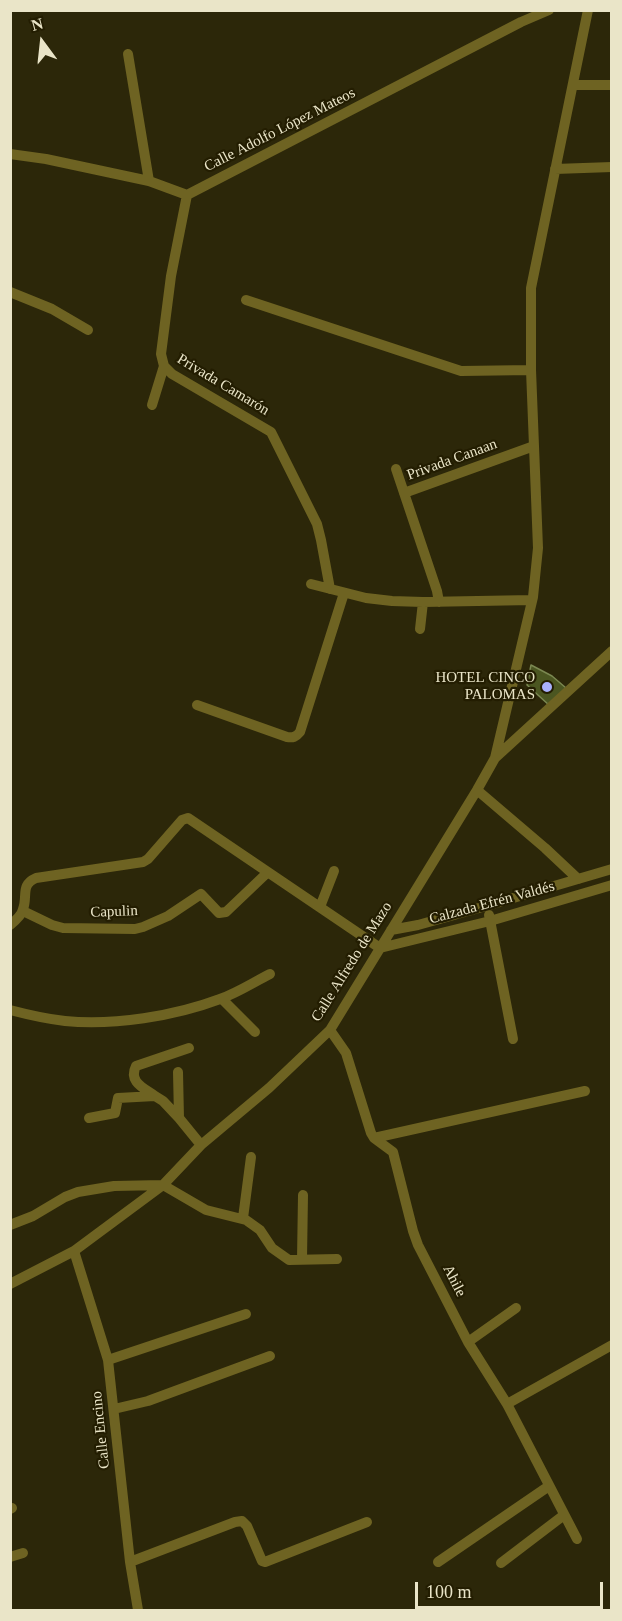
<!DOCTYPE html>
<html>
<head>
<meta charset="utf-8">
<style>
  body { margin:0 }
  #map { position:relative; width:622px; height:1621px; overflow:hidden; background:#2c2709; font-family:"Times New Roman",serif }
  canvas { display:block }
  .frame { position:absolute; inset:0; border:12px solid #eae5c8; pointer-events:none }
  .north { position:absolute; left:12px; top:12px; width:60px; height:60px; -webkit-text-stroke:4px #231d01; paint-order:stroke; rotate:345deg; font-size:16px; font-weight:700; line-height:24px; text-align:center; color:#eae5c8 }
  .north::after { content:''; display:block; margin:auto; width:21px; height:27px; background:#eae5c8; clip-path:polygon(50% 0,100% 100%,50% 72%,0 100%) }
  .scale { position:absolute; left:415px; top:1582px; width:188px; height:27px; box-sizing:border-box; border:3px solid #eae5c8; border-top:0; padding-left:8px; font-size:18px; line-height:21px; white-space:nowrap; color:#eae5c8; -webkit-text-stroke:4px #231d01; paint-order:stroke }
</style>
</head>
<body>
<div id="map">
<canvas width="622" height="1621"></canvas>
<div class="frame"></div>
<div class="north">N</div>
<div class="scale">100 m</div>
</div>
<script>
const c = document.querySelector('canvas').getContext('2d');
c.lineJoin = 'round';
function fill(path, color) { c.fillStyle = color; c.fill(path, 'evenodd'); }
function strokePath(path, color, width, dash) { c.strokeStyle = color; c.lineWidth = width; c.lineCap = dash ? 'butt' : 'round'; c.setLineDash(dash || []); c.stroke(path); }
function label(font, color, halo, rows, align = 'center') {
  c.font = font + ' "Times New Roman",serif'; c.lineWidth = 4.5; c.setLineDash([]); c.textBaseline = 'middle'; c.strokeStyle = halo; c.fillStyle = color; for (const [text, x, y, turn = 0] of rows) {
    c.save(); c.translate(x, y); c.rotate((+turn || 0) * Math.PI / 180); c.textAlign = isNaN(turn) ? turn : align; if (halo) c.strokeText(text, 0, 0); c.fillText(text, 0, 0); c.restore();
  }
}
const building = new Path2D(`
  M531,665L552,676L566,688L550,706L527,685Z`);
const street = new Path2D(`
  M128,54L149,181
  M573,85H612
  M10,154L46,159L149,181L187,195L521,22L549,10
  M555,169L612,167
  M187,195L171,276L161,354L164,366L172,374L271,432L317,524L321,540L330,589
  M10,292L52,309L88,330
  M246,300L461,371L531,370
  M152,405L164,366
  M396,469L437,591L439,602
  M404,493L534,446
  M311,584L366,598L392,601L423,602L532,600
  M420,629L423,602
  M197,705L287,737C293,738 296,737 300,732L344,593
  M495,758L533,597L538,548L531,370V288L588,10
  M477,790L545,848L578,879
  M320,907L334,871
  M23,911L52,925L63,928L135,929L143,927L168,916L201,894L219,913L226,912L268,872
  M489,915L513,1039
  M10,925C15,921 22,915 23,909C28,896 20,885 36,878L143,862L148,859L182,820L188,818L380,948
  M391,930L418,925L486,906L612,869
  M380,948L490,921L612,885
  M222,999L255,1032
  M10,1010C29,1015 47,1019 65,1021C113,1026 175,1016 220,999C237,993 254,982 270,974
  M330,1030L346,1053L371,1133L374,1138L393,1152L413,1231L418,1245L468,1342L507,1404L577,1539
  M178,1072L179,1118L201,1145
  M155,1096C144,1088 128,1082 136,1066L189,1048
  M89,1118L115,1113L118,1098L155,1096L163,1101L179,1118
  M374,1138L585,1091
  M243,1218L251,1157
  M10,1225L33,1216L65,1197L78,1192L114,1186L163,1185L206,1210L246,1220L260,1230L272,1248L289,1260L337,1259
  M74,1251L108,1360L130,1562L138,1610
  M302,1259L303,1195
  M10,1284L74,1251L163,1185L201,1145L269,1088L330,1030L477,790L495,758L612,651
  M468,1342L516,1308
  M108,1360L246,1314
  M507,1404L612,1345
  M114,1409L148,1401L270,1356
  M10,1509L12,1508
  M10,1557L23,1553
  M130,1562L235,1522L242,1521L247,1526L262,1561L265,1562L367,1522
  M438,1562L549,1486
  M501,1563L564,1515`);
const markers = [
  [547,687,6,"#a9b0fc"]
];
const streetNames = [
  ["Calle Adolfo López Mateos",280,130,-27],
  ["Privada Camarón",223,385,31],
  ["Privada Canaan",452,460,-20],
  ["Calzada Efrén Valdés",492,903,-15],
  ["Capulin",114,912,-2],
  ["Calle Alfredo de Mazo",352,962,-58],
  ["Ahile",454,1281,63],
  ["Calle Encino",101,1430,-96]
];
const poiNames = [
  ["HOTEL CINCO",535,678],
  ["PALOMAS",535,695]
];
fill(building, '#4b5621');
strokePath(building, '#7b8851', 1.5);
strokePath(street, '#6e6322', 10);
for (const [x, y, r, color] of markers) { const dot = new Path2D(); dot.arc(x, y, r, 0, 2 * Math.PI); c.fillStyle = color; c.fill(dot); strokePath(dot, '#231d01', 2); }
label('15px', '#eae5c8', '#231d01', streetNames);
label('15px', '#eae5c8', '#231d01', poiNames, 'right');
</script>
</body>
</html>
